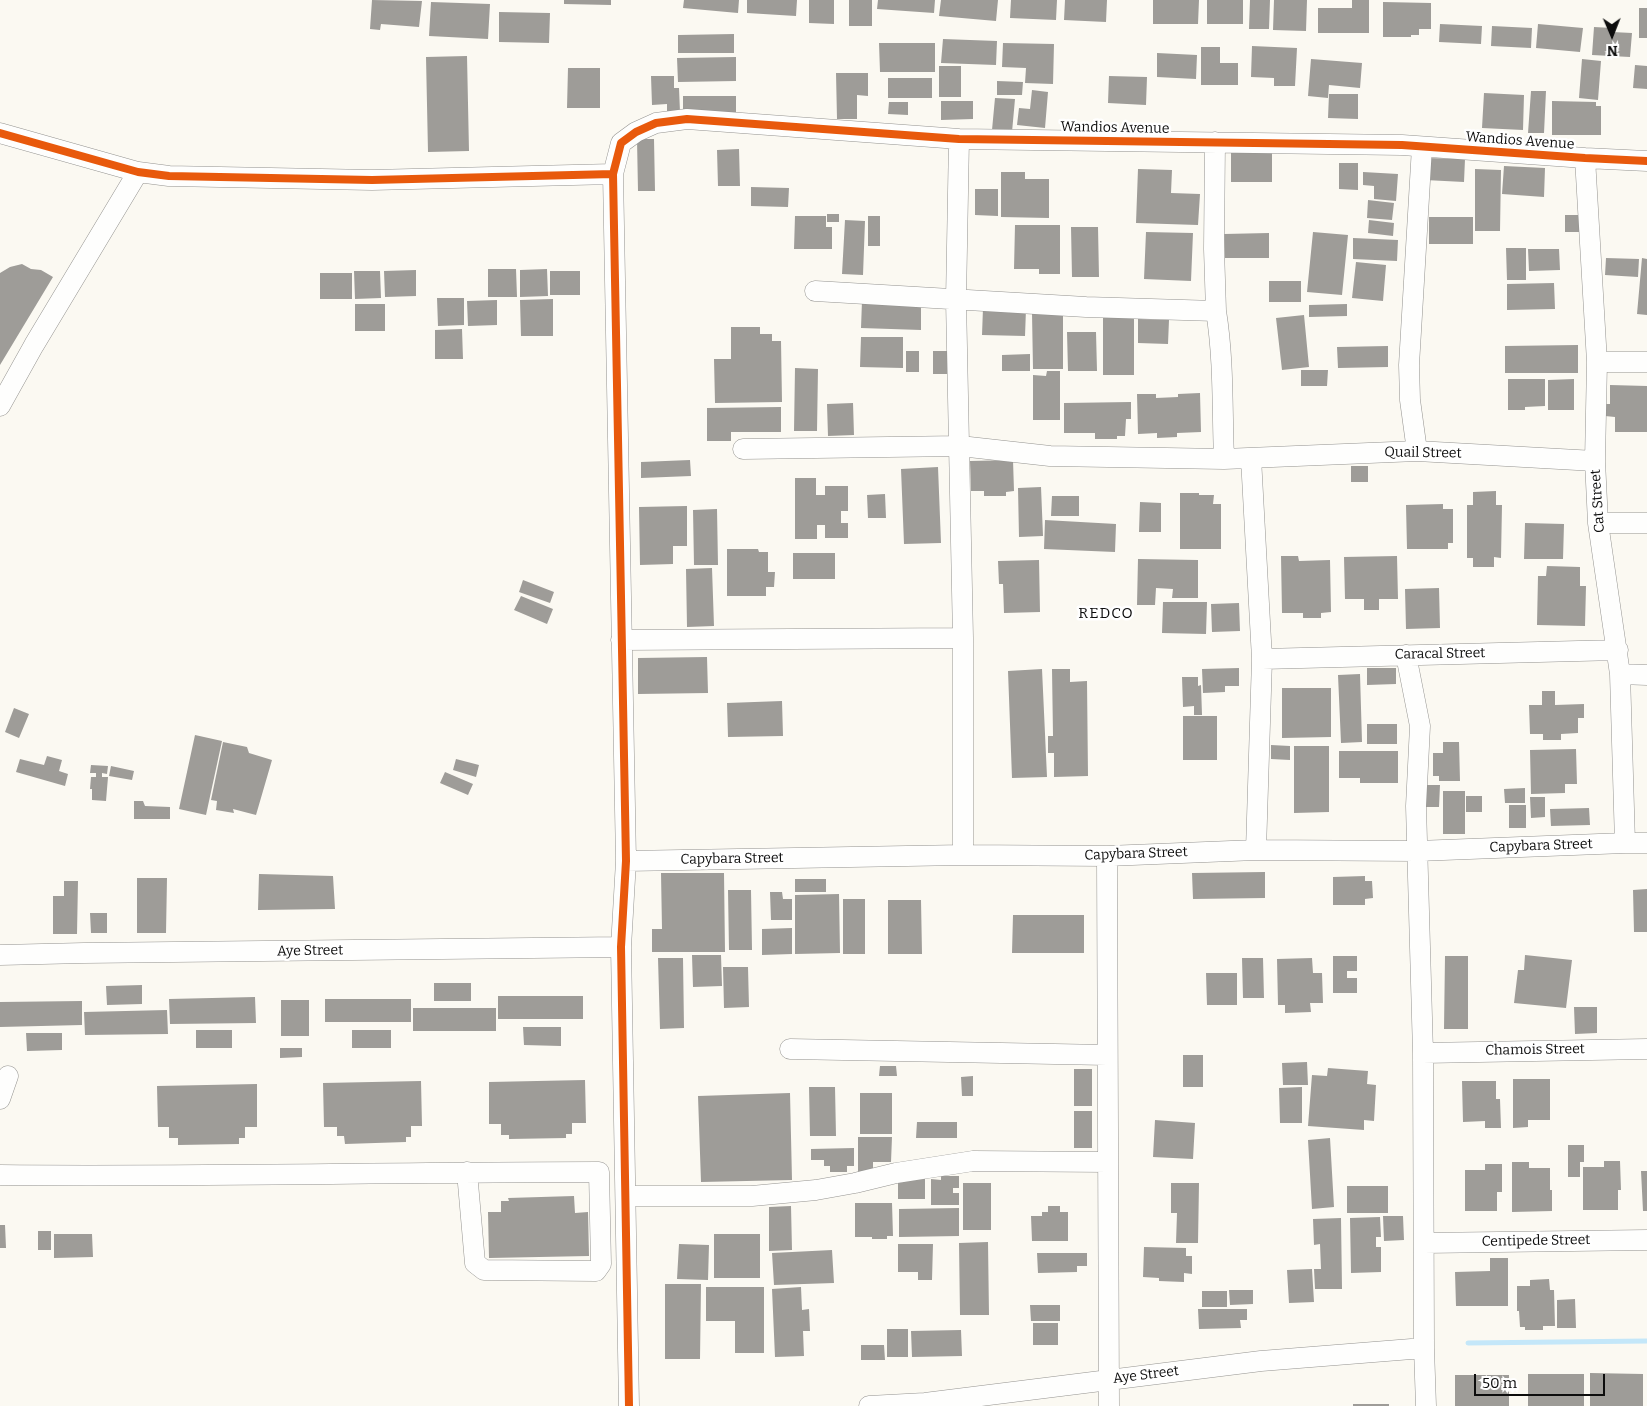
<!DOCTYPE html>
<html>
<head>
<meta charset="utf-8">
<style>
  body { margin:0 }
  #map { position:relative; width:1647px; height:1406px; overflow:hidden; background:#fbf9f2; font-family:Bitter,serif }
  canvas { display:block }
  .north { position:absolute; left:1587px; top:10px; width:50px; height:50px; -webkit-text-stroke:4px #fff; paint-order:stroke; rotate:179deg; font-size:14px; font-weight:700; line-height:20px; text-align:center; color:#0d0d0d }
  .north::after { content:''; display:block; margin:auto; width:18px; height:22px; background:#0d0d0d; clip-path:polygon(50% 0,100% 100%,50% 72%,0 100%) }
  .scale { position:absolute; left:1474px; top:1374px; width:131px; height:22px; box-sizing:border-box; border:2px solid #0d0d0d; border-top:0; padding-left:6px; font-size:15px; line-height:18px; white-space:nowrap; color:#0d0d0d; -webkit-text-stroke:4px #fff; paint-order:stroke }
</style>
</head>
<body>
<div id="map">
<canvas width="1647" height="1406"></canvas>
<div class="north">N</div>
<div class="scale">50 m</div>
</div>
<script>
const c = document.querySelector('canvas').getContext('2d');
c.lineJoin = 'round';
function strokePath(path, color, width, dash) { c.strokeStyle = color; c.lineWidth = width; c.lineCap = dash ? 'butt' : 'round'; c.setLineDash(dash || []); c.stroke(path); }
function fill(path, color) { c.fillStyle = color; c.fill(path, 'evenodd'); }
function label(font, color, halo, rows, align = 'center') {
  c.font = font + ' Bitter,serif'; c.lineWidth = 5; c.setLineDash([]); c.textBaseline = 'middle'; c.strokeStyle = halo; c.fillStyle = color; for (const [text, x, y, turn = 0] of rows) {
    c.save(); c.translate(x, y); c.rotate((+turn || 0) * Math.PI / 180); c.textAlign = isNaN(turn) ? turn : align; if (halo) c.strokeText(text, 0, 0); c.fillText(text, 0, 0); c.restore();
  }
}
const stream = new Path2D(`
  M1468,1343L1647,1341`);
const building = new Path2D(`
  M372,0L422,1L419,27L381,24L380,30L370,29Z
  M564,0H611V5L564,4Z
  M684,0H739L738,13L683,8Z
  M747,0H797L796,16L747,13Z
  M809,0H834V24L809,23Z
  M849,0H872V26H849Z
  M878,0H935L934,13L877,9Z
  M941,0H998L996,21L939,16Z
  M1011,0H1057L1056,20L1010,18Z
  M1065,0H1107L1106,22L1064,20Z
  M1153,0H1199L1198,24H1153Z
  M1207,0H1243V24H1207Z
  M1250,0H1270L1269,29H1249Z
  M1274,0H1307L1306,31L1273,30Z
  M1352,0H1369V33H1318V8H1352Z
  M431,2L490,4L488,39L429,36Z
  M1383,2L1431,3V29H1419V35H1411V37H1383Z
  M1639,8H1647V38H1639Z
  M499,12L550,13L549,43L499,42Z
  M1440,24L1482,26L1481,44L1439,42Z
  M1538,24L1583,28L1580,52L1536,48Z
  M1492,26L1532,28L1531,48L1491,46Z
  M1594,27L1612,28V32L1632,33L1630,57L1592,55Z
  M734,34V53H678V35Z
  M943,39L997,41L996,65L941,63Z
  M879,43H935V72H880Z
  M1003,43L1054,44L1053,84L1025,83L1026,68L1002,67Z
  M1252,46L1297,48L1295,86H1274V78L1251,77Z
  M1201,47H1220V63H1238V85H1201Z
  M1157,53L1197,55L1196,79L1157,77Z
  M467,56L469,151L428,152L426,57Z
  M736,57V81L678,82L677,58Z
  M1311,59L1362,63L1360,88L1329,85L1328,98L1308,96Z
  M1582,59L1601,61L1598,100L1579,98Z
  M1635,65L1647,66V89L1633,88Z
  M939,66H961V97H939Z
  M568,68H600V108H567Z
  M836,73H868V96L857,95V119H837Z
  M651,76H674V88H679L680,112H667V104L652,105Z
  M1109,76L1147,77L1146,105L1108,103Z
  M888,78H932V98H888Z
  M997,81L1023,82L1022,95H997Z
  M1032,90L1048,92L1045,128L1017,125L1019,108L1030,109Z
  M1531,91H1546L1544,133H1528Z
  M1484,93L1524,95L1523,130L1482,128Z
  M1329,94H1358V119L1328,118Z
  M683,96H736V115L683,116Z
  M995,98L1015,99L1012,132L992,130Z
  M941,101H973V119L941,120Z
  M1552,101L1596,102V106H1601V135H1552Z
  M889,102H908V115L888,114Z
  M637,139H654L655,191H638Z
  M739,149L740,186H718L717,150Z
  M1231,153H1272V182H1231Z
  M1426,158L1465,159L1464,182L1425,180Z
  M1339,163H1358V190L1339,189Z
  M1504,166L1545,168L1544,197L1502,194Z
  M1138,169L1172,170L1171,193L1200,194L1198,225L1136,223Z
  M1475,169L1501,170L1500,231H1475Z
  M1001,172H1025V179H1049V218L1001,217Z
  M1363,172L1398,174L1396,201L1374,199V186L1363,185Z
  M751,187L789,188L788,207L751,206Z
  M975,189H998V216L975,215Z
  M1368,200L1394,203L1392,220L1367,218Z
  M827,214H839V222H827Z
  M1565,215H1581V232H1565Z
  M795,216H826V227H832V249H794Z
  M868,216H880V246H868Z
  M1429,217H1473V244H1429Z
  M845,220L865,221L863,275L842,274Z
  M1369,220L1394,223L1393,236L1368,233Z
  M1015,225H1060V274H1039V269H1014Z
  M1071,227H1098L1099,277H1072Z
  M1146,232L1193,233L1191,281L1144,279Z
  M1313,232L1348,235L1342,295L1307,292Z
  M1269,233V258H1225L1224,234Z
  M1353,238L1398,240L1397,261L1353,259Z
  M1506,248H1526V280H1507Z
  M1528,249H1559L1560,270L1529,271Z
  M1606,258L1639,259L1638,277L1605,275Z
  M1642,258L1647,259V315L1637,314Z
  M1356,262L1386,265L1383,301L1352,298Z
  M22,264L31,269L41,270L53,277L0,365V273L10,267Z
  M488,269H516L517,297H488Z
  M547,269L548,296L520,297V270Z
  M416,270V296L385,297L384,271Z
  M354,271H380L381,298L355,299Z
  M550,271H580V295H550Z
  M320,273H352V299H320Z
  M1269,281H1301V302H1269Z
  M1554,283L1555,309L1507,310V284Z
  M437,298H464V325L438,326Z
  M553,299V336H521L520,300Z
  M497,300V325L468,326L467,301Z
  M862,301L921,303V330L861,328Z
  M355,304H385V331H355Z
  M1347,304V316L1309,317V305Z
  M983,308L1026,309L1025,336L982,335Z
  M1032,313H1063V369H1033Z
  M1304,315L1309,367L1282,370L1276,318Z
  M1103,318H1134V375H1103Z
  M1138,319L1169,320L1168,344L1138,343Z
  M731,327H760V334H772V341H781L782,402L715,403L714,359H731Z
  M462,329L463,359H435V330Z
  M1067,332H1096L1097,371H1068Z
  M861,337H903V368L860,367Z
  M1578,345V373H1505V346Z
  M1388,346V367L1338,368L1337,347Z
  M906,351H919V372H906Z
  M933,351H947V374H933Z
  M1030,354V371H1002V355Z
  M795,368L818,369L817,431H794Z
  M1301,370H1328L1327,386H1301Z
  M1047,371H1060V420H1033V375L1046,376Z
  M1508,379H1545V406L1525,407V410H1508Z
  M1574,379V410H1548V380Z
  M1610,385L1647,386V432H1615V417L1605,416L1606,404H1610Z
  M1200,393L1201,432L1177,433V437L1157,438V433L1138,434L1137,394H1156V398L1178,397V394Z
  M1131,402V419H1126L1125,436H1117V439H1095V433H1064V403Z
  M853,403L854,435L828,436L827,404Z
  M781,407V432H731V441H707V408Z
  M690,460L691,476L641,478V462Z
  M1013,460L1014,491L1006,492V496H984V491H971L970,461Z
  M1351,466H1368V482H1351Z
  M938,467L941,543L904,544L901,469Z
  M795,478H816V495H825V486H848V511H841V523H848V538H825V525H817V539H795Z
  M1041,487L1043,536L1019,537L1018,488Z
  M1496,491V505H1502L1501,558L1494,557V567H1473V558H1467V505H1473V492Z
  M1180,493H1199V495H1214L1213,504H1221V549H1180Z
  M885,494L886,518H868L867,495Z
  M1052,496H1079V516H1051Z
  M1140,502L1161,503V532H1139Z
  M1443,504V509H1453V543H1448V549H1407L1406,505Z
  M687,506V546H673V564L640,565L639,507Z
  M717,509L718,565H694L693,510Z
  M1045,520L1116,524L1115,552L1044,549Z
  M1525,523L1564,524L1563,559H1524Z
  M727,549H758L759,552H768V572H775L774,587H766V596H727Z
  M793,553H835V579H793Z
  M1281,556H1298L1299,561L1330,560L1331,612L1321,613V618H1303V613H1282Z
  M1397,556L1398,599H1379V610H1364V599H1345L1344,557Z
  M1138,559L1198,560V598H1172L1173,589L1156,588L1155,605H1137Z
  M1039,560L1040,612L1004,613L1003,584H999L998,561Z
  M1547,566L1580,567V586H1586L1585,626L1537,625L1538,576H1546Z
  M712,568L714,626L687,627L686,569Z
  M523,580L554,592L550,603L519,592Z
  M1439,588L1440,628L1406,629L1405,589Z
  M521,596L553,609L547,624L514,610Z
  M1163,602H1207L1206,634L1162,633Z
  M1239,603L1240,631L1212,632L1211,604Z
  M707,657L708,693L638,694V658Z
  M1239,668V686H1225V692L1203,693L1202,669Z
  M1367,668H1396V684L1367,685Z
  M1042,669L1047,777L1012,778L1008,671Z
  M1052,669H1070V682L1087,681L1088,776L1054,777V753H1048V736H1053Z
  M1360,674L1362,742L1341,743L1338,675Z
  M1182,677H1198V686L1201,685L1202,715H1194V706L1183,707Z
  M1282,688H1331V737L1282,738Z
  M1542,691H1555V705L1584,704V718H1578V733L1561,734V740H1543V734H1530L1529,705H1542Z
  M782,701L783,736L728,737L727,703Z
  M14,708L29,714L19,738L5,732Z
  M1183,716H1217V760H1183Z
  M1367,724H1397V744H1367Z
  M195,735L222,741L206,815L179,809Z
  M223,742L247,747L249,753L272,760L256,815L233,809L234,813L216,810L217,801L211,800Z
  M1443,742H1459L1460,781H1439V776H1433V753H1443Z
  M1271,745L1290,746V760L1271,759Z
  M1294,746H1329V812L1294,813Z
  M1576,749L1577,784H1565V793L1531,794L1530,750Z
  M1339,751H1398V783H1360V778H1339Z
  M47,756L62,760L59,771L68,774L65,786L16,772L20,759L44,765Z
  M456,759L479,765L476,777L453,770Z
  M91,765L108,766L107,774L102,773V777H108L106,801L92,800V789H90L91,777H96V773H90Z
  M111,766L134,771L132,780L109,776Z
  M445,772L473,784L468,795L440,783Z
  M1420,785H1440L1439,807H1420Z
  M1525,788V803H1505L1504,789Z
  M1443,791H1465V834H1443Z
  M1466,796H1482V812H1466Z
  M1530,797H1545V817L1531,818Z
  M134,801H143L145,806L170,807V819H134Z
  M1509,805H1526V828H1509Z
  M1589,808L1590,825L1551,826L1550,809Z
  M1265,872V898L1193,899L1192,873Z
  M661,873H724L725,952H652V929H662Z
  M259,874L333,876L335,909L258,910Z
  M1365,876V881H1372L1373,898L1365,899V905H1333V877Z
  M137,878H167L166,933H137Z
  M795,879H826V892H795Z
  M64,881H78L77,934H53V896H64Z
  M1647,889V932H1634L1633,890Z
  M728,890H751L752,950H729Z
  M770,892H782L783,899H792V920H771Z
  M839,894L840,953L795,954V895Z
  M843,899H865V954H843Z
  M888,900H921L922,954H888Z
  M90,913H107V933H91Z
  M1013,915H1084V953H1012Z
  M792,928V954L762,955V929Z
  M692,955H721L722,986L693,987Z
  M1525,955L1572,960L1566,1008L1514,1003L1518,970H1524Z
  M1333,956H1357V971H1347V978H1357V993H1333Z
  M1445,956H1468V1029H1444Z
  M658,958H683L684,1028L660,1029Z
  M1242,958H1263L1264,998H1243Z
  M1312,958L1313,973H1322L1323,1003H1310L1311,1012L1285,1013V1005H1278L1277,959Z
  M723,967H748L749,1007L724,1008Z
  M1206,973H1237V1005H1207Z
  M434,983H471V1001H434Z
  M142,985V1004L107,1005L106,986Z
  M498,996H583V1019H498Z
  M255,997L256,1023L170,1024L169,999Z
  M325,999H411V1022H325Z
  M281,1000H309V1036H281Z
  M82,1001V1025L0,1027V1002Z
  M1574,1007H1597V1033L1575,1034Z
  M413,1008H496V1031H413Z
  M167,1010L168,1034L85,1035L84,1012Z
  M523,1027H561V1046L524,1045Z
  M196,1030H232V1048H196Z
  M352,1030H391V1048H352Z
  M26,1033H62V1050L27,1051Z
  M280,1048H302V1057L280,1058Z
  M1183,1055H1203V1087H1183Z
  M1307,1062L1308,1085H1283L1282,1063Z
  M880,1066H896L897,1076H879Z
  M1328,1068L1368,1071L1367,1084L1376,1085L1374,1121L1364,1120V1130L1308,1126L1312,1075L1327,1076Z
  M1074,1069H1092V1106H1074Z
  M973,1076V1096H962L961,1077Z
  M1513,1079H1550V1120H1528V1127L1513,1128Z
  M585,1080L586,1123H572V1134H566V1138L509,1139V1135H501V1124H489V1082Z
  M421,1081L422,1126H411V1137H406V1142L345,1144L344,1136H337V1127H324L323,1083Z
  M1462,1081H1496V1099H1500L1501,1128H1485V1121L1463,1122Z
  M257,1084V1127H245V1138H239V1144L178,1145V1138H169V1127H158L157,1086Z
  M809,1087H835L836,1136H810Z
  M1302,1087V1123H1280L1279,1088Z
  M790,1093L792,1180L701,1182L698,1096Z
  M860,1093H892V1134H860Z
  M1074,1111H1092V1148H1074Z
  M1155,1120L1195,1123L1193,1159L1153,1157Z
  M917,1122H957V1138H916Z
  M858,1137H892L891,1162H873V1172H858Z
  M1330,1138L1334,1207L1312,1209L1308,1140Z
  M1568,1145H1584V1162H1580V1177H1568Z
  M854,1148V1166H847V1172H830V1166H824V1160H811V1149Z
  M1604,1161H1620L1621,1190H1618V1210H1583V1167H1604Z
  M1512,1162H1529V1168H1550V1190H1552V1211L1512,1212Z
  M1485,1164H1502V1192H1497V1211H1465V1170H1485Z
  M1641,1171H1647V1211H1643Z
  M941,1176H959V1188H953V1193H959V1205H931V1179L941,1180Z
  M898,1177H925V1199H898Z
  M963,1183H991V1230H963Z
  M1171,1183H1199L1198,1243H1176L1177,1213H1171Z
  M1347,1186H1388V1213H1347Z
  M574,1196L575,1213L588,1212L589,1256L489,1258L488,1212H501V1201H509L508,1198Z
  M855,1203H892L893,1236H887V1239H872V1237H855Z
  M791,1206L792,1250L769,1251V1207Z
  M1048,1206H1060V1212H1068V1241H1032L1031,1216H1042V1212H1048Z
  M959,1208V1236L899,1237V1209Z
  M1383,1216H1403L1404,1240L1384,1241Z
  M1380,1217L1381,1237H1376V1247H1381V1272L1351,1273L1350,1218Z
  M1341,1218L1342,1289H1315L1314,1269H1321L1320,1244L1314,1245L1313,1219Z
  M0,1225H5L6,1248H0Z
  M38,1231H51V1250H38Z
  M54,1234H92L93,1257L54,1258Z
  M714,1234H760V1278H714Z
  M988,1242L989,1315H960L959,1243Z
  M679,1244L709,1245L708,1280L677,1279Z
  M898,1244H933L932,1280H918V1272H898Z
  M1144,1247L1186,1248V1256H1192V1274L1184,1273V1282L1159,1281V1278L1143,1277Z
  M832,1250L834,1283L774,1285L772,1253Z
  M1037,1253H1087V1266H1077V1272L1038,1273Z
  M1490,1258H1508V1306H1456L1455,1272L1490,1271Z
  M1312,1269L1314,1302L1289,1303L1287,1270Z
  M1549,1279L1550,1290H1554L1555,1326H1543V1330H1525V1327H1520L1519,1311H1517V1286H1530V1280Z
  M665,1284H701L700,1359H665Z
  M706,1287H764V1353H735V1321H706Z
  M801,1287L802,1310L809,1309L810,1331H803L804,1356L775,1357L772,1289Z
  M1229,1290H1253V1304L1230,1305Z
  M1202,1291H1227V1307H1202Z
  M1575,1299L1576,1328H1557V1300Z
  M1030,1305H1060V1321H1031Z
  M1198,1309H1247V1320H1240L1241,1328L1199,1329Z
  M1033,1323H1058V1345H1033Z
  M887,1329H908V1357H887Z
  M961,1330L962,1356L912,1357L911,1331Z
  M861,1345H884L885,1360H861Z
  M1590,1373L1643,1374V1406H1590Z
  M1528,1374H1584V1406H1528Z
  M1455,1375H1509V1406H1455Z
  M1353,1404H1389V1406H1353Z`);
const street = new Path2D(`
  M0,133L138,172L169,176L372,180L613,174L626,861L621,947L629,1406
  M959,139L956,300L963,638V855
  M1585,158L1597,362L1595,461L1598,523L1620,674L1625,843
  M613,174L621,143L636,132L656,123L687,119L959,139L1402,145L1585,158L1647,161
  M815,291L1086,307L1216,311L1214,249L1215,142
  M1216,311C1224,360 1222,410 1224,459
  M1597,362H1647
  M0,406L34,345L138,172
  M743,449L960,446L1050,456L1224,459L1417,451L1595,461
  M1417,451L1410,400L1409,365L1422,147
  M1251,458L1262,659L1256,850
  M1598,523H1647
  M621,640L963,638
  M1406,655L1420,726L1416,806L1423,1053L1424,1348L1426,1406
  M1262,659L1618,650
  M1620,674L1647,675
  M1107,856L1109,1406
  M626,861L963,855L1107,856L1256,850L1417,851L1625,843H1647
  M0,955L84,953L621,947
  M790,1049L1107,1055
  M1423,1053L1647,1049
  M0,1099L8,1076
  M0,1175C200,1177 400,1172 599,1172L601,1264L596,1271L484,1270L475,1263L467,1172
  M626,1196H752L816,1190L855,1183L896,1173L973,1161L1108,1162
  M1424,1243L1647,1240
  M869,1406L925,1403L1261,1361L1424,1348`);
const cycleway = new Path2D(`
  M0,133L138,172L169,176L372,180L613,174L626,861L621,947L629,1406
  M613,174L621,143L636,132L656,123L687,119L959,139L1402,145L1585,158L1647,161`);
const streetNames = [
  ["Wandios Avenue",1115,128,1],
  ["Wandios Avenue",1520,141,4],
  ["Quail Street",1423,453,1],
  ["Cat Street",1598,501,-94],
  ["Caracal Street",1440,654,-1],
  ["Capybara Street",1541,846,-2],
  ["Capybara Street",1136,854,-2],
  ["Capybara Street",732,859,-1],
  ["Aye Street",310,951,-1],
  ["Chamois Street",1535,1050,-1],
  ["Centipede Street",1536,1241,-1],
  ["Aye Street",1146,1375,-7]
];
const neighbourhoodNames = [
  ["REDCO",1106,614]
];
strokePath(stream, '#c4e7f9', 5);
fill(building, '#9e9c98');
strokePath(street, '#949390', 21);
strokePath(street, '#fefefd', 20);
strokePath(cycleway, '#e8590c', 8);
label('14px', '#0d0d0d', '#fff', streetNames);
c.letterSpacing = '1px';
label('15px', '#0d0d0d', '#fff', neighbourhoodNames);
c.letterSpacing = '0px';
</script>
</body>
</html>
